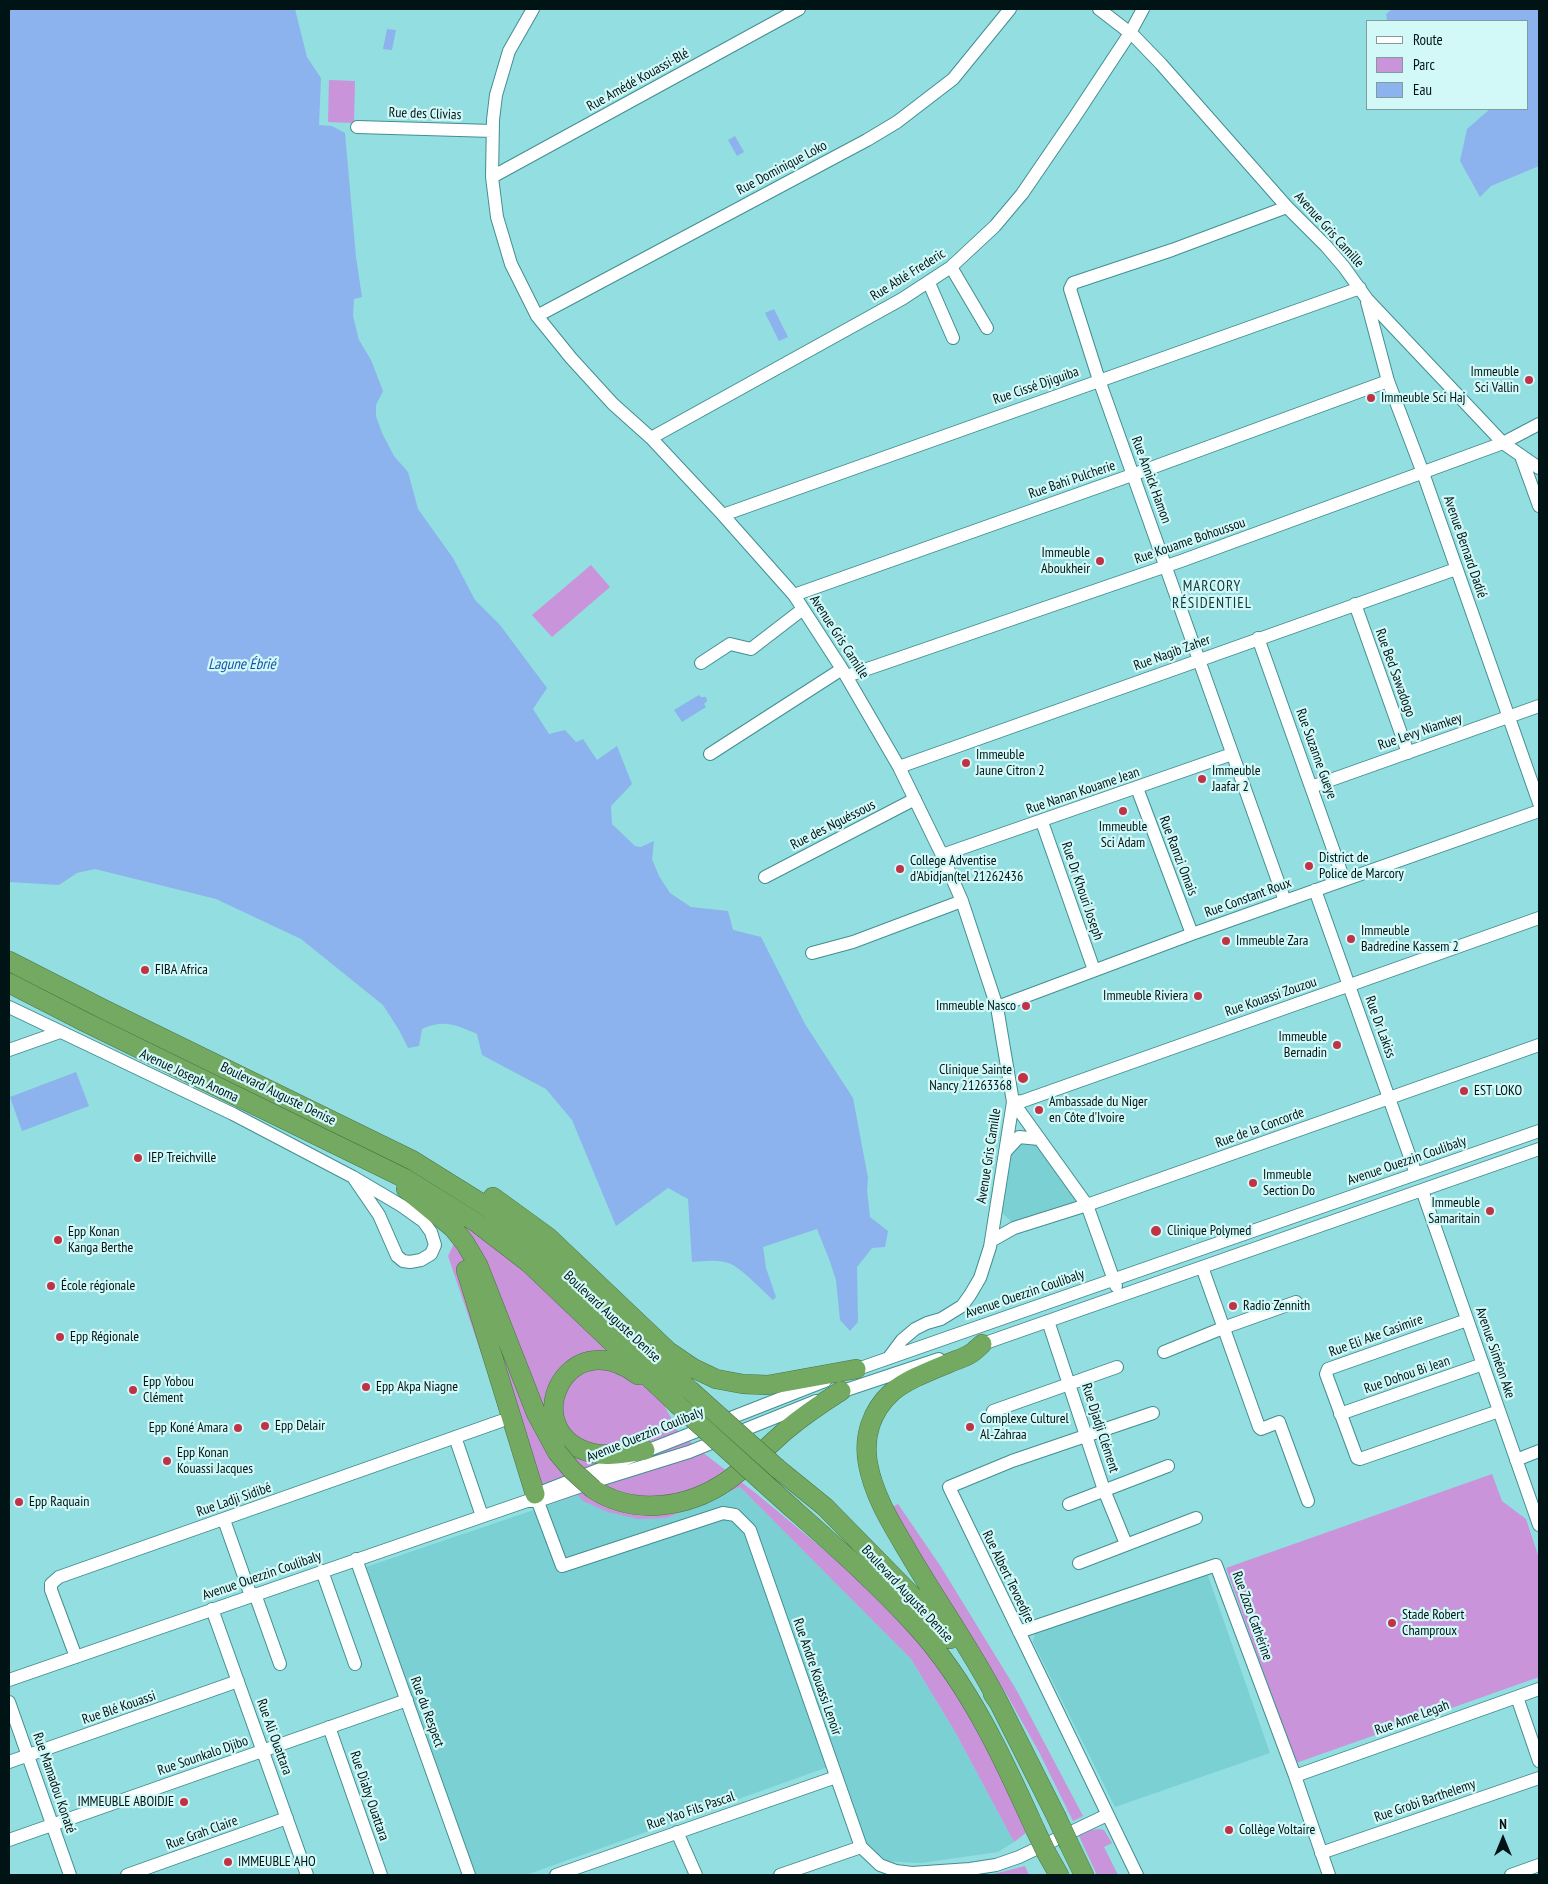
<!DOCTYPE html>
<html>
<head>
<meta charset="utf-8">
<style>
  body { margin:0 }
  #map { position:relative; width:1548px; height:1884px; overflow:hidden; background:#92dee0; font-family:"PT Sans Narrow",sans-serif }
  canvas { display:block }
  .frame { position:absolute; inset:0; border:10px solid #001415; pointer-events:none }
  .legend { position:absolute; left:1366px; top:20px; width:162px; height:90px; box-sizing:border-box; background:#d3f8f8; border:1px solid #7f9d9d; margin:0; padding:6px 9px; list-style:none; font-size:15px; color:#001415 }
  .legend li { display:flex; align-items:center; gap:10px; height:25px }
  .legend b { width:25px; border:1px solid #7f9d9d }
  .north { position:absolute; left:1478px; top:1814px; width:50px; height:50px; -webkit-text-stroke:4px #d3f8f8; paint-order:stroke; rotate:0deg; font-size:14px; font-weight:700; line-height:20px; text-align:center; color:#001415 }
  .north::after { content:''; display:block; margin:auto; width:18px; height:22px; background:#001415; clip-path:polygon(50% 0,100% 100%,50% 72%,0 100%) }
</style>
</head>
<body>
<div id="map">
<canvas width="1548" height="1884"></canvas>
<div class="frame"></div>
<ul class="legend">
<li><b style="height:6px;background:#fff"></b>Route</li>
<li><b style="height:14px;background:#ca94db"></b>Parc</li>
<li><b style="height:14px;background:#8cb3ed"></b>Eau</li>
</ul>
<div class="north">N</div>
</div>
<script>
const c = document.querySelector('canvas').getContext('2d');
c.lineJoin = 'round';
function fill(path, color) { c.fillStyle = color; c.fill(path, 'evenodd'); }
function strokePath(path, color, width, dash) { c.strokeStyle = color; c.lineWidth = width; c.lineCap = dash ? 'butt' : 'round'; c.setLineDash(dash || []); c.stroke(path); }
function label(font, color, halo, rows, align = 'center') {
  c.font = font + ' "PT Sans Narrow",sans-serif'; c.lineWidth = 4.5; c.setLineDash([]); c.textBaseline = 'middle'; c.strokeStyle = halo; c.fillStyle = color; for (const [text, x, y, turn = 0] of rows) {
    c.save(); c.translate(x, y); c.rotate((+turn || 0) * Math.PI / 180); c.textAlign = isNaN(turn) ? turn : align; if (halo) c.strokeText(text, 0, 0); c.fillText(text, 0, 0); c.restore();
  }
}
const built = new Path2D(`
  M1033,1141L1077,1201L1013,1223L1000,1211L1011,1146Z
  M740,1487L911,1659L954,1730L1014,1842L998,1852L921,1863L884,1861L866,1842L839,1763L526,1875H476L366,1567L578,1495L667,1518Z
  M1207,1573L1270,1753L1115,1807L1033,1642L1035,1633Z`);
const green = new Path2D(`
  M329,80L355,81L354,123L328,122Z
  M591,565L610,587L552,637L532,615Z
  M464,1223L475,1231L524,1271L602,1343L664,1405L678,1431L702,1452L758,1495L877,1594L939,1665L972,1717L1031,1829L1014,1842L954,1730L911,1659L740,1487L667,1518L638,1519L608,1512L583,1501L578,1495L534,1509L448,1256Z
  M1492,1474L1502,1501L1526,1519L1539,1558V1677L1296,1763L1226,1568Z
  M898,1504L941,1567L1017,1691L1083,1816L1073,1821L1039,1752L1007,1695L888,1509Z
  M1099,1829L1104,1830L1112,1843L1104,1847L1118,1875H1097L1079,1836L1092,1830Z
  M1025,1866L1029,1875H990Z`);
const water = new Path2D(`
  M9,9H295L307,57L321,78L319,125L332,126L345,133L356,257L362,297L354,299L353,316L359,340L371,360L383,391L376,405V416L382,433L394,456L408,472L418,509L453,558L475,600L500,625L547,688L533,709L549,734L565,730L576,742L583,739L597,760L617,746L632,784L611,806L612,824L635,846L641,847L654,841L652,859L659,876L670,893L691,907L728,911L733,930L761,937L805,1024L853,1098L868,1178L867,1190L870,1217L888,1231L885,1247L872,1248L857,1267L858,1322L850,1331L840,1320L836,1280L829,1259L817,1229L763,1247L766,1268L776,1297L773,1300C763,1291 742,1269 731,1264C719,1259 705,1261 692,1262L688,1199L668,1188L616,1226L572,1120L546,1089L482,1055L477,1034C456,1025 444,1019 422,1029L419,1046L408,1048L399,1030L383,1005L301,939L216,899L95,869L77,873L59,885L9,882Z
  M1392,9H1539V166L1491,186L1480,197L1460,161L1467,129L1490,109H1527V21H1387L1386,14Z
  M387,29L396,30L392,50L383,49Z
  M735,136L744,152L737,156L728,140Z
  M774,309L788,337L779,341L765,313Z
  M699,695L701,697H706L707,701L704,704L706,707L682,722L674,710Z
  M76,1072L89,1106L22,1131L10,1097Z`);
const minor = new Path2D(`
  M533,9L509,51L496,95L493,120L492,177L497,217L511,264L537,316L571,358L613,404L651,438L723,515L794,595L842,669L899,767L942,855L962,901L997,1007L1013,1102L990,1247L980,1278L970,1295L962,1306L941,1319L927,1323L915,1329L902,1340L890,1356
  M1099,9L1134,36L1161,64L1287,207L1326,246L1344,267L1367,299L1503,443L1539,468
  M357,127L493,131
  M492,177L799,9
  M951,267L987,328
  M929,283L953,338
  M1367,302L1388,381L1423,473L1539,803
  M537,316L867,140L897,122L953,79L1010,9
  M651,438L902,299L951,267L995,226L1022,194L1074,118L1130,33L1143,9
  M1521,456L1539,506
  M723,515L1360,288
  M794,595L1132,475L1388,381
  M1355,604L1408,753
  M1258,638L1344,880
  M701,663L730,644L751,649L803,609
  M847,676L1181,561L1503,443L1539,424
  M710,754L842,669
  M899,767L1456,569
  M1311,787L1539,706
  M1137,788L1192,934
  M1042,822L1094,970
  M942,855L1232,754
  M765,877L915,799
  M1315,890L1416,1174
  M1285,901L1099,380L1070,289L1073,283L1172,250L1287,207
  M812,953L853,942L962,901
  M9,1007L233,1114L353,1177L402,1206L423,1221L431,1232L435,1245L431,1254L421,1260L410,1262L403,1261L397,1256L379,1215L353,1177
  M997,1007L1192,934L1539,811
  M9,1050L60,1032
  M1013,1102L1023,1101L1539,918
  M1013,1102L1087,1205L1116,1286
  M1006,1151L1019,1137L1039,1139
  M1422,1190L1539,1525
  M991,1241L1014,1228L1087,1205L1539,1045
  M1202,1267L1259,1427L1261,1429L1279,1422L1308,1501
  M1467,1320L1328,1369L1326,1374L1357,1458L1360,1459L1499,1411
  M1048,1321L1104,1490L1126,1544
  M974,1347L1539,1149
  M1164,1352L1223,1328L1296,1302
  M849,1372L1539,1131
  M834,1394L939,1359
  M993,1411L1117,1367
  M1340,1414L1483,1364
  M455,1437L482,1516
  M1516,1460L1539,1451
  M544,1491L825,1381
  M535,1494L562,1566L723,1513L735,1515L750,1530L861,1847L880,1865L896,1871L912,1873L970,1869L996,1865L1019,1857L1107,1815
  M1069,1504L1168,1466
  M224,1520L251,1596
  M356,1559L469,1875
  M1079,1563L1196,1518
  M322,1571L355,1664
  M255,1594L280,1664
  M212,1609L307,1875
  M1019,1632L1216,1565L1295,1776L1329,1875
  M76,1657L51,1590V1584L59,1577L501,1421
  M9,1680L527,1501H538L599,1480L689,1452L816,1401
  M1517,1697L1539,1761
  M9,1702L70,1875
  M329,1727L381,1875
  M9,1762L238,1681
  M1295,1776L1539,1689
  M677,1832L696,1875
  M9,1840L407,1700
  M1321,1853L1539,1778
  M127,1875L287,1818
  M556,1875L836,1777
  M780,1875L861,1847
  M1137,1875L949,1487L1012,1461L1153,1413
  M1511,1875L1539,1865`);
const highway = new Path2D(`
  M9,961L103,1009L412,1160L489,1208L539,1250L690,1390
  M9,983L85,1022L406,1179L477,1223L529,1263L677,1404
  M406,1189L453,1228L465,1243L478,1265L536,1413L557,1452
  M493,1197L548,1237L668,1351L693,1368L716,1379L743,1384L768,1385L856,1369
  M466,1270L535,1494
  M982,1344C978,1348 974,1352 970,1354C964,1358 956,1360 949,1363C930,1371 908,1379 892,1392C871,1411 863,1437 868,1464C874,1496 891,1523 907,1550C937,1602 972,1650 999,1703
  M638,1375C564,1320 516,1434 592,1453C609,1457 628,1452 645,1450
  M777,1468L825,1507L931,1615L950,1639
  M763,1482C815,1529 869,1574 916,1626C969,1684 1003,1758 1035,1829
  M593,1489C634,1516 688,1508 727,1481C748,1466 766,1448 785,1431C803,1416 822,1403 841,1391
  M993,1694L999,1703L1056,1816
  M1069,1844L1084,1875
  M1047,1854L1059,1875`);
const highwayBridge = new Path2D(`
  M690,1390L777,1468
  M677,1404L763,1482
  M557,1452L572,1470L593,1489
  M1056,1816L1069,1844
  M1035,1829L1047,1854`);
const markers = [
  [1529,380,5,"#c23246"],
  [1371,398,5,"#c23246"],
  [1100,561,5,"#c23246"],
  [966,763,5,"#c23246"],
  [1202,779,5,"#c23246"],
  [1123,811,5,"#c23246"],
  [1309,866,5,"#c23246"],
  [900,869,5,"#c23246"],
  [1351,939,5,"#c23246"],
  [1226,941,5,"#c23246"],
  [145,970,5,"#c23246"],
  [1198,996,5,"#c23246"],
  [1026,1006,5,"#c23246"],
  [1337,1045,5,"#c23246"],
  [1023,1078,6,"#c23246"],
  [1464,1091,5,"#c23246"],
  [1039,1110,5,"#c23246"],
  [138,1158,5,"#c23246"],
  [1253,1183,5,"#c23246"],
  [1490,1211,5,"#c23246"],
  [1156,1231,6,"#c23246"],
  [58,1240,5,"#c23246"],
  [51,1286,5,"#c23246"],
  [1233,1306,5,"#c23246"],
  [60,1337,5,"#c23246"],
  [366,1387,5,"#c23246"],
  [133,1390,5,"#c23246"],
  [265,1426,5,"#c23246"],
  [970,1427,5,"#c23246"],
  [238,1428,5,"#c23246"],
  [167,1461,5,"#c23246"],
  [19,1502,5,"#c23246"],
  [1392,1623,5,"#c23246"],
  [184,1802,5,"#c23246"],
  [1229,1830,5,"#c23246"],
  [228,1862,5,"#c23246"]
];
const streetNames = [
  ["Rue Amédé Kouassi-Blé",638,80,-29],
  ["Rue des Clivias",425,114,2],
  ["Rue Dominique Loko",782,168,-28],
  ["Avenue Gris Camille",1329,230,48],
  ["Rue Ablé Frederic",908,275,-32],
  ["Rue Cissé Djiguiba",1036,386,-19],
  ["Rue Bahi Pulcherie",1072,480,-19],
  ["Rue Annick Hamon",1151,480,70],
  ["Rue Kouame Bohoussou",1190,541,-19],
  ["Avenue Bernard Dadié",1465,547,71],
  ["Avenue Gris Camille",839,637,57],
  ["Rue Nagib Zaher",1172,653,-20],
  ["Rue Bed Sawadogo",1395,673,70],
  ["Rue Levy Niamkey",1420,732,-19],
  ["Rue Suzanne Gueye",1316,754,70],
  ["Rue Nanan Kouame Jean",1083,791,-19],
  ["Rue des Nguéssous",833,825,-27],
  ["Rue Ramzi Omais",1178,856,69],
  ["Rue Dr Khouri Joseph",1082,891,71],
  ["Rue Constant Roux",1248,898,-20],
  ["Rue Kouassi Zouzou",1271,997,-19],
  ["Rue Dr Lakiss",1380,1027,70],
  ["Avenue Joseph Anoma",189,1076,25],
  ["Boulevard Auguste Denise",278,1094,26],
  ["Rue de la Concorde",1260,1128,-20],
  ["Avenue Gris Camille",989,1156,-81],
  ["Avenue Ouezzin Coulibaly",1407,1161,-19],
  ["Avenue Ouezzin Coulibaly",1025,1294,-19],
  ["Boulevard Auguste Denise",612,1317,43],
  ["Rue Eli Ake Casimire",1376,1336,-20],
  ["Avenue Siméon Ake",1495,1353,71],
  ["Rue Dohou Bi Jean",1407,1375,-19],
  ["Rue Djadji Clément",1100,1428,72],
  ["Avenue Ouezzin Coulibaly",645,1435,-22],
  ["Rue Ladji Sidibé",234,1500,-19],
  ["Avenue Ouezzin Coulibaly",262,1576,-19],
  ["Rue Albert Tevoedjre",1008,1577,64],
  ["Boulevard Auguste Denise",907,1594,47],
  ["Rue Zozo Cathérine",1252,1616,70],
  ["Rue Andre Kouassi Lenoir",817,1677,71],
  ["Rue Blé Kouassi",119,1708,-19],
  ["Rue du Respect",427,1712,70],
  ["Rue Anne Legah",1412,1718,-20],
  ["Rue Ali Ouattara",274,1737,70],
  ["Rue Sounkalo Djibo",203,1756,-19],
  ["Rue Mamadou Konaté",54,1783,71],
  ["Rue Diaby Ouattara",369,1796,71],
  ["Rue Grobi Barthelemy",1425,1801,-19],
  ["Rue Yao Fils Pascal",691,1811,-19],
  ["Rue Grah Claire",202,1833,-20]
];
const poiNames = [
  ["Immeuble",1519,372,"right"],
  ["Sci Vallin",1519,388,"right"],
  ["Immeuble Sci Haj",1381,398],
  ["Immeuble",1090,553,"right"],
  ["Aboukheir",1090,569,"right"],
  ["Immeuble",976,755],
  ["Jaune Citron 2",976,771],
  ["Immeuble",1212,771],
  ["Jaafar 2",1212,787],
  ["Immeuble",1123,827,"center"],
  ["Sci Adam",1123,843,"center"],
  ["District de",1319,858],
  ["Police de Marcory",1319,874],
  ["College Adventise",910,861],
  ["d'Abidjan(tel 21262436",910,877],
  ["Immeuble",1361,931],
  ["Badredine Kassem 2",1361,947],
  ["Immeuble Zara",1236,941],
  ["FIBA Africa",155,970],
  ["Immeuble Riviera",1188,996,"right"],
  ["Immeuble Nasco",1016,1006,"right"],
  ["Immeuble",1327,1037,"right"],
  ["Bernadin",1327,1053,"right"],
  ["Clinique Sainte",1012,1070,"right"],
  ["Nancy 21263368",1012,1086,"right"],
  ["EST LOKO",1474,1091],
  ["Ambassade du Niger",1049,1102],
  ["en Côte d'Ivoire",1049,1118],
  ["IEP Treichville",148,1158],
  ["Immeuble",1263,1175],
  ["Section Do",1263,1191],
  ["Immeuble",1480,1203,"right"],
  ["Samaritain",1480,1219,"right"],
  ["Clinique Polymed",1167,1231],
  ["Epp Konan",68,1232],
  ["Kanga Berthe",68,1248],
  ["École régionale",61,1286],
  ["Radio Zennith",1243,1306],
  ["Epp Régionale",70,1337],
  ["Epp Yobou",143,1382],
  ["Clément",143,1398],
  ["Epp Akpa Niagne",376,1387],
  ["Complexe Culturel",980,1419],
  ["Al-Zahraa",980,1435],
  ["Epp Delair",275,1426],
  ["Epp Koné Amara",228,1428,"right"],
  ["Epp Konan",177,1453],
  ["Kouassi Jacques",177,1469],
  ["Epp Raquain",29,1502],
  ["Stade Robert",1402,1615],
  ["Champroux",1402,1631],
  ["IMMEUBLE ABOIDJE",174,1802,"right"],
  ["Collège Voltaire",1239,1830],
  ["IMMEUBLE AHO",238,1862]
];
const neighbourhoodNames = [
  ["MARCORY",1212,587],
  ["RÉSIDENTIEL",1212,604]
];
const waterNames = [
  ["Lagune Ébrié",242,665]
];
fill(built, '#7ad0d3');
fill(green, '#ca94db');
fill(water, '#8cb3ed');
strokePath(minor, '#438e91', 14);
strokePath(highway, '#4b7547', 20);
strokePath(minor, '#fff', 12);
strokePath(highway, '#74a962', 19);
strokePath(highwayBridge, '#4b7547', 20, []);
strokePath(highwayBridge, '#74a962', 19);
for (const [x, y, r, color] of markers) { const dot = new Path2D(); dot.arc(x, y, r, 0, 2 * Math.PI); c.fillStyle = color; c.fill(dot); strokePath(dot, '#d3f8f8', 2); }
label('14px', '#001415', '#d3f8f8', streetNames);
label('14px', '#001415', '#d3f8f8', poiNames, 'left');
c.letterSpacing = '1px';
label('15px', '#0e3739', '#d3f8f8', neighbourhoodNames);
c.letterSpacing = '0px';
label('italic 15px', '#1754a8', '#d3f8f8', waterNames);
</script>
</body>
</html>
